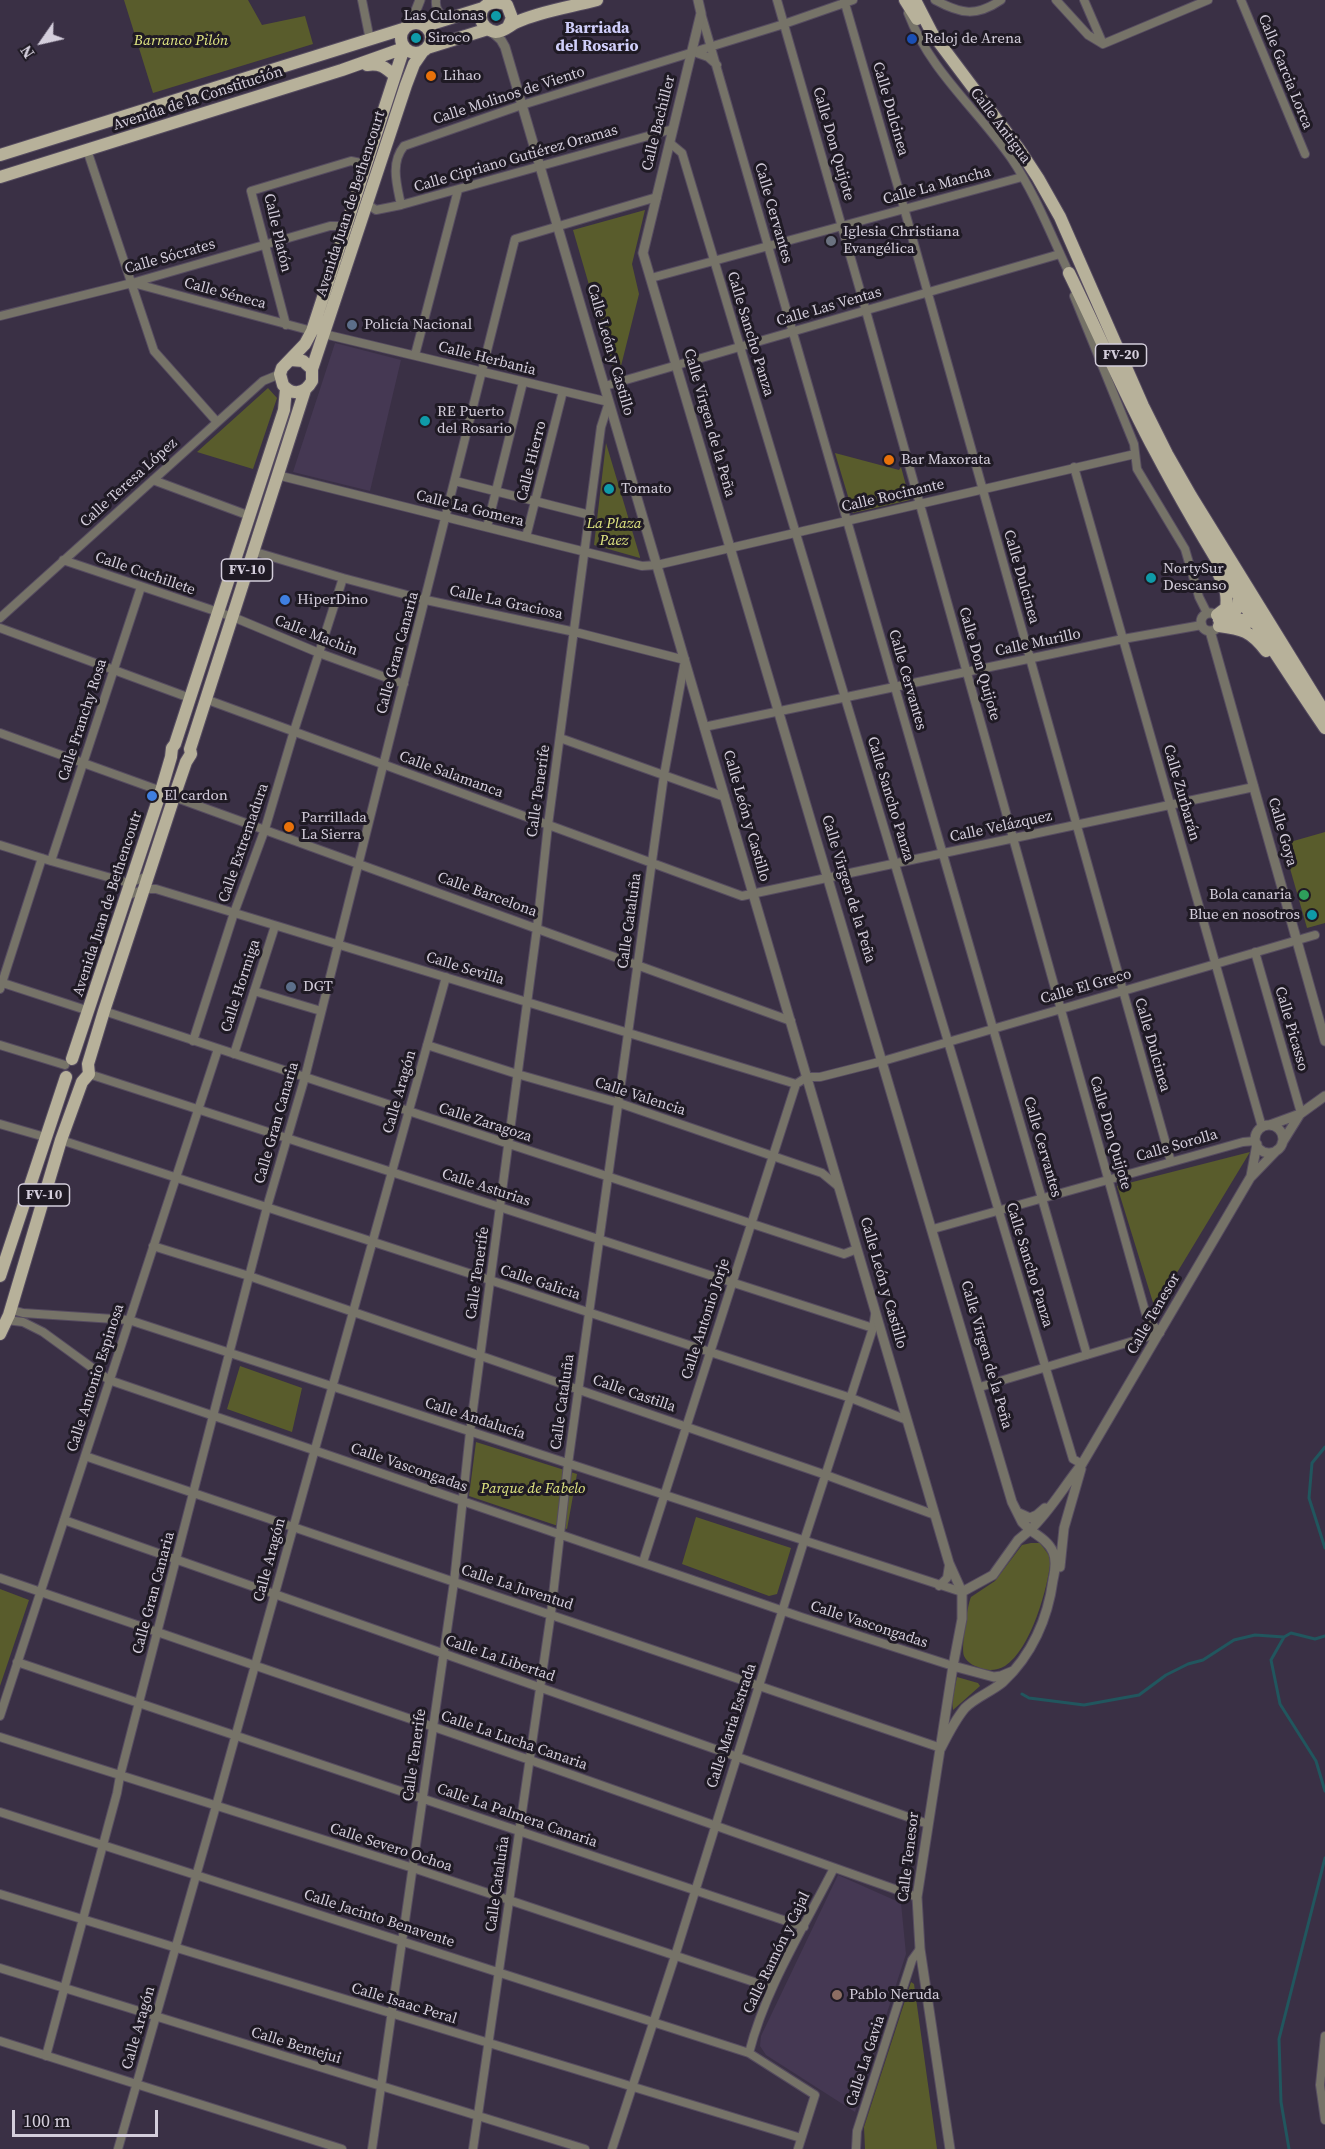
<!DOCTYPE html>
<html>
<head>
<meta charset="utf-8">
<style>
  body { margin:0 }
  #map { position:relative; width:1325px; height:2149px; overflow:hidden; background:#3a3045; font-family:"Source Serif 4",serif }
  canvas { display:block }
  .north { position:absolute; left:12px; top:12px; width:60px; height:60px; -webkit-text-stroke:4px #1f1a24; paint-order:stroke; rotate:236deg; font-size:16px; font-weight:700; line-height:24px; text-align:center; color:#d4cedc }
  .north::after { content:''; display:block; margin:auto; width:21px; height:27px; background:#d4cedc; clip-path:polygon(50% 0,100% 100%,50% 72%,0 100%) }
  .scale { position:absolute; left:12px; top:2110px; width:146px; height:27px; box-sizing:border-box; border:3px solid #d4cedc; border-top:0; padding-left:8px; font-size:18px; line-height:21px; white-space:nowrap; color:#d4cedc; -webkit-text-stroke:4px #1f1a24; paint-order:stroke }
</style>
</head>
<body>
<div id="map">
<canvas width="1325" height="2149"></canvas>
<div class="north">N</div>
<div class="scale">100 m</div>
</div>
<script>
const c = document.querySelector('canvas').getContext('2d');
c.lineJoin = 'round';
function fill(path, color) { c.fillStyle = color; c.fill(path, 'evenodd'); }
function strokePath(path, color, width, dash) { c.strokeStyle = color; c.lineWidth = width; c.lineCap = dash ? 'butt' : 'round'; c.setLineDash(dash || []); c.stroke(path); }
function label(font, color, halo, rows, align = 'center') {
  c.font = font + ' "Source Serif 4",serif'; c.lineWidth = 6; c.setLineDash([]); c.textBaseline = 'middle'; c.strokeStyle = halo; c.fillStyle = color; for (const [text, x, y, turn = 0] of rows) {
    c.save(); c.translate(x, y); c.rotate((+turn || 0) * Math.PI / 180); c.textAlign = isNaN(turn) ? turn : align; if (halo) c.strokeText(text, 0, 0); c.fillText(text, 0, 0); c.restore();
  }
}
const built = new Path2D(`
  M335,343L401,360L370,491L293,472Z
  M838,1875L901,1903L906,1954L855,2112L766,2055L760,2046L761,2036Z`);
const green = new Path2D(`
  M124,0H248L262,25L305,16L313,44L153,93Z
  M645,210L632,264L639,294L619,374H615L573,230Z
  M268,388L277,398L253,469L197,452Z
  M606,443L640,557V558L594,545Z
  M835,453L899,470L901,467L910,500L853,513Z
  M1325,832V923L1307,928L1283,844Z
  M1250,1152L1155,1309L1117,1186Z
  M240,1366L302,1388L292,1432L227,1409Z
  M476,1442L577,1474L567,1529L469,1496Z
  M696,1517L791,1548L777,1594L769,1596L682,1564Z
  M1031,1543H1040L1051,1558C1048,1588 1031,1649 1005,1666C998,1670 990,1671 983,1669C975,1666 968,1664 964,1656C961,1648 967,1606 971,1597L995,1581L1022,1545Z
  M0,1589L29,1600L0,1686Z
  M957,1677L978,1683L980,1686L953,1710L952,1701Z
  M911,1982L914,1984L937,2149H865L864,2127Z`);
const stream = new Path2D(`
  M1325,1447L1312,1463L1309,1498L1325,1548
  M1325,1636L1315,1639L1291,1633L1284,1637L1271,1660L1280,1704L1316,1761L1325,1791
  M1022,1694L1029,1698L1084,1705L1139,1695L1166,1675L1188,1664L1203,1660L1234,1640L1255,1635L1284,1637
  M1289,2149L1281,2102L1279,2039L1325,1858`);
const minor = new Path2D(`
  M362,0L370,40
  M436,0C435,10 440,14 448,20
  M777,0L866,311L1147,1318L1160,1333L980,1387
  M844,0L904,208L1171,1162
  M935,0C961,14 976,17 1001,0
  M1056,0L1088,35L1103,44
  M1084,0L1103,44
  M1241,0L1305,154
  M701,13L1087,1355
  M908,13C930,71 976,108 1011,158C1035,193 1051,235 1069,273
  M1103,44L1208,0
  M694,52L708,57L717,65
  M670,143L682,153L1073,1459L1082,1464
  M87,150L154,351L217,422
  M367,204L376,210L401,205L673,129
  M401,205C397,185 390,163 404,146L522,105L784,24L853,0
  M651,278L1022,177
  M133,283L312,331
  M1074,296L1134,444L1137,469L1185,549L1199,597L1207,613
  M0,316L132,283L330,226H346
  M286,325L251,191L351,161L366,164
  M324,334L609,402L601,427L548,825L537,928L470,1432L454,1582L372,2149
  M415,355L458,190
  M605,386L1060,254
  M1074,467L1262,1127
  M277,475L642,566L657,565L1135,454
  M153,480L250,516
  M455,481L590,515
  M487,527L523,382
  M526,537L563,391
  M252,551L343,578L426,600L575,632L685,660L664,775L568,1464L551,1613L473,2149
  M63,560L233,617L319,653L404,684
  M0,618L263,381L280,374
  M0,628L190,698
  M208,700L742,896L1254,787
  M704,727L1123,639L1202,625
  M0,733L161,791
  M560,738L725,797
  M174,797L791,1021
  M0,845L51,861L129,883L148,876
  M51,861L141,587
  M126,896L145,889H156L796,1084
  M1255,952L1301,1113
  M0,982L89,1011
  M0,989L42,858
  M254,991L321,1011
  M104,1011L844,1254L857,1249
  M193,1041L234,913L265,829L294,731L343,578
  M0,1045L65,1065
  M427,1045L517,1074L619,1103L822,1173L839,1187
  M234,1054L275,926
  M89,1074L873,1328
  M796,1084L807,1077H820L883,1061L1315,935
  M0,1124L45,1137
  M61,1140L851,1398L907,1420
  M933,1229L1243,1142L1255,1141
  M153,1246L249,1276L826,1475L935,1515
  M9,1309L23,1313L129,1320L962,1592
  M6,1320L23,1322L43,1332L109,1380L801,1617L953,1666
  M85,1456C371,1552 656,1650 941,1748
  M64,1520L928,1824
  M643,1562L796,1084
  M0,1578L530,1760L917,1897
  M939,1586L947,1578L949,1565
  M17,1662L804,1927
  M0,1716L218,1049
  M0,1737L413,1868L772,1988
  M0,1812L749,2053L815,2095L798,2149
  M0,1894L801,2138
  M0,1968L585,2149
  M1325,2036L1320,2085L1325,2120
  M0,2041L342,2149
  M749,2053C765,1989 804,1927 834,1868
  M46,2056L117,1793L120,1776L267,1207L305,1077L515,239L657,197
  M118,2149L216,1806L446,977
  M612,2149L675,1956L804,1541L873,1328L875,1315
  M856,2149L857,2131L912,1960L920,1949`);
const tertiary = new Path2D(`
  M698,0L701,13L643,253L1012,1502L1022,1522L1030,1530C1051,1510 1064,1486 1082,1464L1250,1178L1277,1150
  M411,23L420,0
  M492,32L501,40L505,47L949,1563L962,1592
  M1201 622a9 9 0 1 1 18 0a9 9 0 1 1-18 0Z
  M1210,631L1325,1041
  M1270,1125L1300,1114L1325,1096
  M1255 1139a14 14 0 1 1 28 0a14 14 0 1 1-28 0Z
  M1282,1143L1300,1114
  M1251,1176L1257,1144
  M1019,1513L1030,1518L1037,1515L1045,1508
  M1060,1567L1064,1528L1081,1469
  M941,1748C948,1734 955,1720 965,1708C976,1697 991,1692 1003,1682C1032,1655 1048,1618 1053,1580C1055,1571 1057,1561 1053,1552C1049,1542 1039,1536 1030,1530L1018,1540L993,1575L962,1592V1619L953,1666L994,1677L1001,1676L1013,1671
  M950,2149L920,1949L917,1897L953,1666`);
const primary = new Path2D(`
  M905,0L917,19
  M915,0L932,33L1019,149L1038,178L1060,217L1143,406L1167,454L1191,496L1325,713
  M401 38a15 15 0 1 1 30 0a15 15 0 1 1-30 0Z
  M425,26L483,8
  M508,27L512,18L507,5C497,0 480,2 481,17C481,25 488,31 496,32C504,32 510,25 517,22C541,11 571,7 597,0
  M427,48L488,29
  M367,65C380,63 385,67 395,76
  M0,155L403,29
  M0,177L342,70L404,48
  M1069,273C1098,332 1124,394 1156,453C1206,548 1265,639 1325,728
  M291,360L303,361L312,369V381C305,394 292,396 283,385L280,374L282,368L305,344L312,331L404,48
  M312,369L406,85L414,64L423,51
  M1217,615L1226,608C1228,595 1225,586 1219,575
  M1230,618L1238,607L1240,592
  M1219,620L1230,618L1259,623
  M1219,626C1242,629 1251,631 1266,651
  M72,1059L161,791L171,757L172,748L175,744L284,410L286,389
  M0,1276L66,1077
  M0,1334L9,1315L61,1140L82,1082L89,1074L88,1064L104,1011L174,797L186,762L191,754L190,749L305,390`);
const markers = [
  [496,16,6,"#0f9aa8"],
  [416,38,6,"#0f9aa8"],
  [912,39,6,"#1a4fb4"],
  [431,76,6,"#e8710a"],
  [831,241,6,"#6b7280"],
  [352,325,6,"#5c6f8a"],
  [425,421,6,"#0f9aa8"],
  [889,460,6,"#e8710a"],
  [609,489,6,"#0f9aa8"],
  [1151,578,6,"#0f9aa8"],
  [285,600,6,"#3f7fe0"],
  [152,796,6,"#3f7fe0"],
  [289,827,6,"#e8710a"],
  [1304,895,6,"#2e9e5b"],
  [1312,915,6,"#0f9aa8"],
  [291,987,6,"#5c6f8a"],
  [837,1995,6,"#8d6e63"]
];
const shields = [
  [1121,355,51],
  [247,570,51],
  [44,1195,51]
];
const shieldNames = [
  ["FV-20",1121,355],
  ["FV-10",247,570],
  ["FV-10",44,1195]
];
const poiNames = [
  ["Las Culonas",484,16,"right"],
  ["Siroco",428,38],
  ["Reloj de Arena",924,39],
  ["Lihao",443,76],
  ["Iglesia Christiana",843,232],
  ["Evangélica",843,249],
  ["Policía Nacional",364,325],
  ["RE Puerto",437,412],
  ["del Rosario",437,429],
  ["Bar Maxorata",901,460],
  ["Tomato",621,489],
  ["NortySur",1163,569],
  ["Descanso",1163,586],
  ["HiperDino",297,600],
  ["El cardon",164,796],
  ["Parrillada",301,818],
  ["La Sierra",301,835],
  ["Bola canaria",1292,895,"right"],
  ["Blue en nosotros",1300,915,"right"],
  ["DGT",303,987],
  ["Pablo Neruda",849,1995]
];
const parkNames = [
  ["Barranco Pilón",181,41],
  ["La Plaza",614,524],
  ["Paez",614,541],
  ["Parque de Fabelo",533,1489]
];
const streetNames = [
  ["Calle Garcia Lorca",1285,72,68],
  ["Calle Molinos de Viento",509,96,-18],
  ["Avenida de la Constitución",198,99,-18],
  ["Calle Dulcinea",890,109,74],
  ["Calle Bachiller",659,123,-76],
  ["Calle Antigua",1000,126,53],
  ["Calle Don Quijote",833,144,74],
  ["Calle Cipriano Gutiérez Oramas",516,159,-16],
  ["Calle La Mancha",937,186,-15],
  ["Avenida Juan de Bethencourt",351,204,-72],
  ["Calle Cervantes",773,213,74],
  ["Calle Platón",277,233,77],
  ["Calle Sócrates",170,257,-16],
  ["Calle Séneca",225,294,15],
  ["Calle Las Ventas",829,307,-16],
  ["Calle Sancho Panza",750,334,73],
  ["Calle León y Castillo",610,350,74],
  ["Calle Herbania",487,359,14],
  ["Calle Virgen de la Peña",709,423,74],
  ["Calle Hierro",532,461,-76],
  ["Calle Teresa López",129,483,-42],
  ["Calle Rocinante",893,496,-13],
  ["Calle La Gomera",470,509,14],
  ["Calle Cuchillete",145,574,19],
  ["Calle Dulcinea",1021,577,74],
  ["Calle La Graciosa",506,603,12],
  ["Calle Machin",316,636,21],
  ["Calle Murillo",1038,643,-12],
  ["Calle Gran Canaria",398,653,-75],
  ["Calle Don Quijote",979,664,74],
  ["Calle Cervantes",907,680,74],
  ["Calle Franchy Rosa",83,720,-72],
  ["Calle Salamanca",451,775,20],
  ["Calle Tenerife",539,791,-82],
  ["Calle Zurbarán",1181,793,74],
  ["Calle Sancho Panza",890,799,73],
  ["Calle León y Castillo",746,816,74],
  ["Calle Velázquez",1001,827,-12],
  ["Calle Goya",1282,832,74],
  ["Calle Extremadura",244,843,-71],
  ["Calle Virgen de la Peña",848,889,73],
  ["Calle Barcelona",487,895,20],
  ["Avenida Juan de Bethencoutr",108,904,-72],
  ["Calle Cataluña",630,921,-82],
  ["Calle Sevilla",465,969,17],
  ["Calle Hormiga",241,986,-72],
  ["Calle El Greco",1086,987,-16],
  ["Calle Picasso",1291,1029,74],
  ["Calle Dulcinea",1152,1045,74],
  ["Calle Aragón",400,1092,-74],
  ["Calle Valencia",640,1097,18],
  ["Calle Gran Canaria",277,1123,-74],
  ["Calle Zaragoza",485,1123,18],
  ["Calle Don Quijote",1110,1133,74],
  ["Calle Sorolla",1177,1146,-16],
  ["Calle Cervantes",1042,1147,74],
  ["Calle Asturias",486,1188,18],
  ["Calle Sancho Panza",1029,1265,73],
  ["Calle Tenerife",478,1273,-82],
  ["Calle Galicia",540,1283,18],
  ["Calle León y Castillo",883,1283,74],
  ["Calle Tenesor",1154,1314,-60],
  ["Calle Antonio Jorje",706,1319,-72],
  ["Calle Virgen de la Peña",986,1355,74],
  ["Calle Antonio Espinosa",96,1378,-72],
  ["Calle Castilla",634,1394,19],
  ["Calle Cataluña",563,1402,-82],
  ["Calle Andalucía",475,1419,18],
  ["Calle Vascongadas",409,1468,19],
  ["Calle Aragón",270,1560,-75],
  ["Calle La Juventud",517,1588,18],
  ["Calle Gran Canaria",154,1593,-75],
  ["Calle Vascongadas",869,1625,18],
  ["Calle La Libertad",500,1659,19],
  ["Calle Maria Estrada",732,1726,-72],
  ["Calle La Lucha Canaria",514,1741,19],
  ["Calle Tenerife",415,1755,-82],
  ["Calle La Palmera Canaria",517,1816,19],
  ["Calle Severo Ochoa",391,1848,18],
  ["Calle Tenesor",909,1857,-83],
  ["Calle Cataluña",498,1884,-82],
  ["Calle Jacinto Benavente",379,1919,18],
  ["Calle Ramón y Cajal",777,1953,-64],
  ["Calle Isaac Peral",404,2004,17],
  ["Calle Aragón",139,2028,-74],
  ["Calle Bentejui",296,2046,17],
  ["Calle La Gavia",866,2061,-72]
];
const neighbourhoodNames = [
  ["Barriada",597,29],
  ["del Rosario",597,47]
];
fill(built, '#453853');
fill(green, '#595c2c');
strokePath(stream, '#21565e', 3);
strokePath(minor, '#564c60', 10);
strokePath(tertiary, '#564c60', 11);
strokePath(primary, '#564c60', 14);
strokePath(minor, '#767368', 8);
strokePath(tertiary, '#767368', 9);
strokePath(primary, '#b7b19a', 12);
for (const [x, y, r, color] of markers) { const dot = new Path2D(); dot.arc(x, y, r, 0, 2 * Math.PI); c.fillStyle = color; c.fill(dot); strokePath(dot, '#1f1a24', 2); }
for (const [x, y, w] of shields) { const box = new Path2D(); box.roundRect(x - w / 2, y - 11, w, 22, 4.5); c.fillStyle = '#1f1a24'; c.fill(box); strokePath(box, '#d4cedc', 1.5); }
label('bold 14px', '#d4cedc', null, shieldNames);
label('15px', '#d4cedc', '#1f1a24', poiNames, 'left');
label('italic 15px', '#e1e782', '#1f1a24', parkNames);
label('15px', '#d4cedc', '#1f1a24', streetNames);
label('bold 16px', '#d0cffa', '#1f1a24', neighbourhoodNames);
</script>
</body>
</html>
